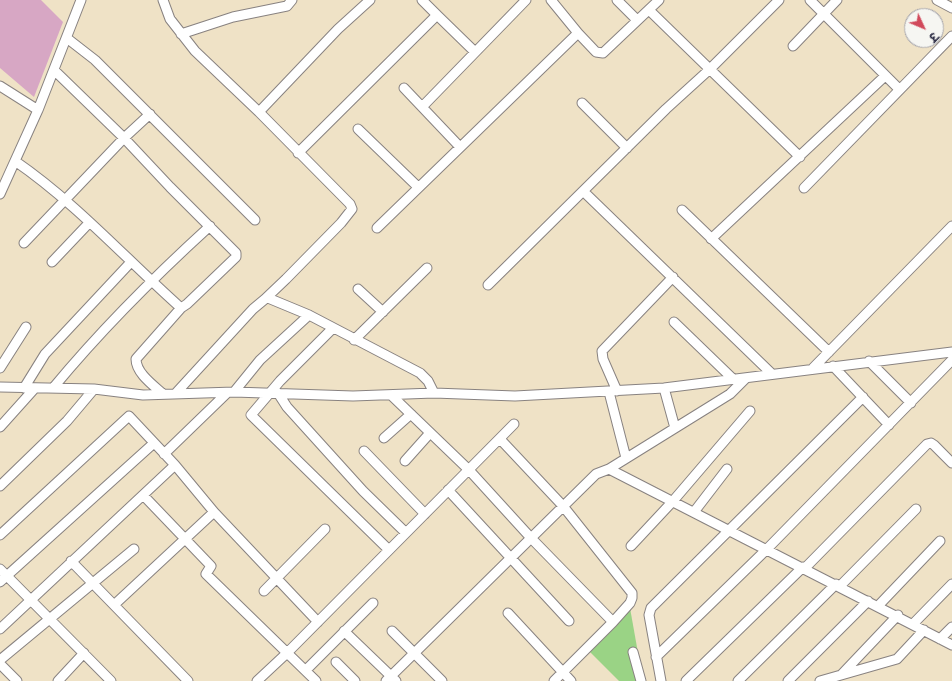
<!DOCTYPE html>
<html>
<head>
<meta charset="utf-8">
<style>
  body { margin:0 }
  #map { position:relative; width:952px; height:681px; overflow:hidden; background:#efe2c6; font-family:"Gochi Hand","Playpen Sans Deva",sans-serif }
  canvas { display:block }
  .north { position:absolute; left:904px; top:8px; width:40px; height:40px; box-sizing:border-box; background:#f6f6f2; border:1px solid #a1a1a9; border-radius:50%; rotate:134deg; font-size:11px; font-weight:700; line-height:16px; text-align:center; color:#22223b }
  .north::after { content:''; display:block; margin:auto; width:14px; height:18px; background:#d1495b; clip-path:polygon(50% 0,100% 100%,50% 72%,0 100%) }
</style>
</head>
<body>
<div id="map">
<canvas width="952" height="681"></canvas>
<div class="north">उ</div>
</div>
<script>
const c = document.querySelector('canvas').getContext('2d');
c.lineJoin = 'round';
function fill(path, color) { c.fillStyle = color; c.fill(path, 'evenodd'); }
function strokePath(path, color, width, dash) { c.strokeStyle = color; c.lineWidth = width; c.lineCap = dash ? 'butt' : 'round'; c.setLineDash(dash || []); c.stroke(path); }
const green = new Path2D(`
  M630,608L643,681H619L586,648Z`);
const building = new Path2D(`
  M0,0H41L63,22L34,97L0,68Z`);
const minor = new Path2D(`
  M163,0L170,19L195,51L259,112L338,29L370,0
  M551,0L578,33
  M617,0L637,20
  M810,0L899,89
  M937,0L952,8
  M649,10L800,157
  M437,15L475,52
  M181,34L233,17L287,6L292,0
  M68,39L95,60L255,220
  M793,46L837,0
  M55,71L124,138L170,187L236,253V257L187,304L181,308L136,359C136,373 153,385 163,394
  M0,86L38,110
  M404,88L460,147
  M582,103L627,148
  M422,107L526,0
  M259,112L350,204L352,209L341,223L286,279L265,299
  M358,129L418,187
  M298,153L437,15L422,0
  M15,161C76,203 126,259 181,308
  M804,188L952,36
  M583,191L772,374
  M0,194L38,110L81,0
  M682,210L829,352
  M377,228L578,33L596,52L603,53L659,0
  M711,239L885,76
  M24,243L124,138L150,114
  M52,262L89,223
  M488,285L666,109L710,69L779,0
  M358,289L383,312
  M674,322L733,379
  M333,328L280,381L251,415L389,550
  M354,340L427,268
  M869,361L911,403
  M833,366L889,425
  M0,368L26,327
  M813,368L952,226
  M0,387L94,389L143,395L234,392L353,396L434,393L515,396L664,388L952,352
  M24,388L45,354L131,262
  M53,388C101,330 154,277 210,226
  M664,388L675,428
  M617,391L603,359L602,351L673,277
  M234,392L260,360L309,315
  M609,392L626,458
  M176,393L253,309L265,299L268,298L309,315L420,373L428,381L434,393
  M278,393L287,407L363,491L406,533
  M391,395L469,470L531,538L613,622
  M0,427L35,388
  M384,438L411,414
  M500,439L563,506L632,593V598L630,603L613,622L554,681
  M364,451L425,514
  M164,454L227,393
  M405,461L430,433
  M609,469L730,394L746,378
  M0,486L67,421L94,389
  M448,490L569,621
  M143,495L211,566L206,574L316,681
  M694,512L727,469
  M0,535L129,416L175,465L214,512L318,622
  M631,546L673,501L750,411
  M71,561L188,681
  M805,568L927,444L931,443L934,445L952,463
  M0,569L111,681
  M0,582L154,443
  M840,586L916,509
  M264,591L325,529
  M114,605L214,512
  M878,606L940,541
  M508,613L571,681
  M913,624L952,584
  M0,629L175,465
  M344,631L396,681
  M392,631L442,681
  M940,639L952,627
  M633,652L641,681
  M656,657L767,549L952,360
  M0,660L134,549
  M336,662L355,681
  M0,664L17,681
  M306,670L373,603
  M842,674L898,615
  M58,681L84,653
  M257,681L287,653L514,424
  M386,681L596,474L609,469L952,645
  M661,681L649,615L651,608L863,397
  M686,681L803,567
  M738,681L836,584
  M788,681L868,601
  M820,681L897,659L924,630`);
fill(green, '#9ad385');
fill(building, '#d7a7c4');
strokePath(minor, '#888280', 11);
strokePath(minor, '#fff', 9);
</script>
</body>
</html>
